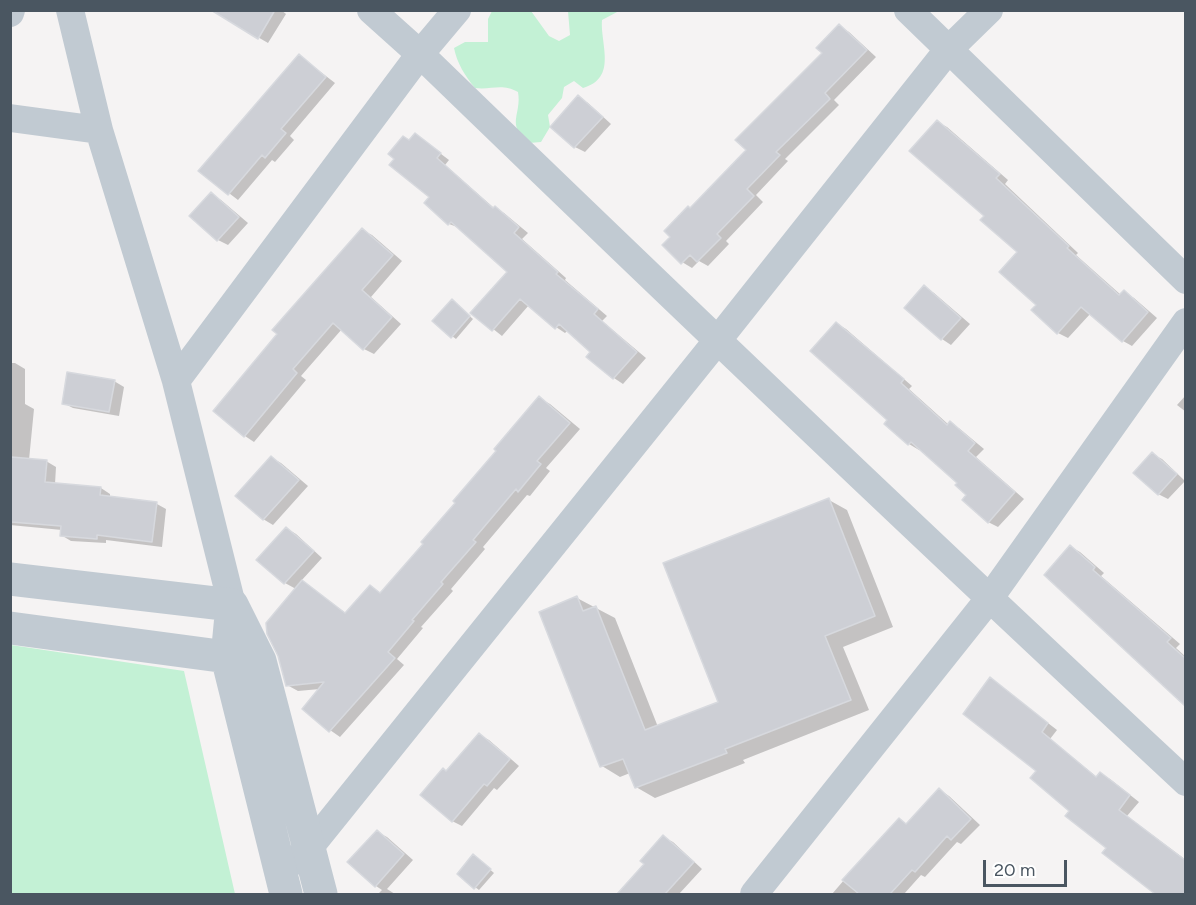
<!DOCTYPE html>
<html>
<head>
<meta charset="utf-8">
<style>
  body { margin:0 }
  #map { position:relative; width:1196px; height:905px; overflow:hidden; background:#f5f3f3; font-family:Figtree,sans-serif }
  canvas { display:block }
  .frame { position:absolute; inset:0; border:12px solid #4a5661; pointer-events:none }
  .scale { position:absolute; left:983px; top:860px; width:84px; height:27px; box-sizing:border-box; border:3px solid #4a5661; border-top:0; padding-left:8px; font-size:18px; line-height:21px; white-space:nowrap; color:#4a5661; -webkit-text-stroke:4px #fff; paint-order:stroke }
</style>
</head>
<body>
<div id="map">
<canvas width="1196" height="905"></canvas>
<div class="frame"></div>
<div class="scale">20 m</div>
</div>
<script>
const c = document.querySelector('canvas').getContext('2d');
c.lineJoin = 'round';
function fill(path, color) { c.fillStyle = color; c.fill(path, 'evenodd'); }
function strokePath(path, color, width, dash) { c.strokeStyle = color; c.lineWidth = width; c.lineCap = dash ? 'butt' : 'round'; c.setLineDash(dash || []); c.stroke(path); }
const green = new Path2D(`
  M492,11H531L549,36L559,41L570,35L568,11H619L602,20C600,44 618,78 583,88L574,81L564,87L562,98L548,115L550,127L541,142L529,143C505,124 522,115 518,92C502,83 492,90 475,88C465,76 457,63 454,48L465,42H488V19Z
  M11,645L184,671L235,894H11Z`);
const shadow = new Path2D(`
  M239,10H281L286,14L268,43L232,22Z
  M839,26L849,32L876,57L834,100L839,105L785,159L788,161L756,195L763,202L726,241L729,244L708,266L699,261L692,268L682,262L690,209L748,150L824,53Z
  M300,56L335,83L290,136L294,140L275,162L272,160L238,200L200,171Z
  M578,97L588,103L611,124L585,152L575,147L552,126Z
  M937,122L947,127L1008,180L1005,184L1078,253L1076,255L1121,295L1124,292L1134,298L1157,318L1132,346L1123,341L1091,313L1068,338L1058,333L1033,310L1038,305L1019,252L986,216Z
  M416,135L449,160L445,165L494,208L504,213L528,233L522,239L566,278L565,280L607,316L602,321L646,358L623,384L614,378L593,352L568,330L565,333L556,327L529,305L502,336L473,313L510,272L460,228L449,224L431,197L410,141Z
  M212,194L221,200L248,223L228,245L218,240Z
  M362,230L372,235L402,261L371,297L401,324L374,354L364,349L342,329L301,376L306,380L254,442L245,436Z
  M924,287L934,293L970,324L951,345L942,339Z
  M456,304L473,319L456,339L452,336Z
  M836,323L846,329L912,386L909,389L949,425L950,423L960,429L984,449L976,457L1024,499L998,527L988,522L959,483L920,448L919,450L909,444L889,420Z
  M10,363H15L25,369V404L34,409L29,460L46,461L56,467L55,484L101,488L110,494V498L157,504L166,509L162,547L106,540V543L71,541L61,535L62,530L10,525Z
  M114,381L124,387L119,416L73,408L63,403Z
  M1186,395V412L1177,405Z
  M539,398L550,404L580,429L546,468L550,471L530,496L527,495L483,547L485,549L451,589L453,591L421,627L423,628L397,659L404,665L340,737L330,730L320,689L298,691L287,685L296,589L285,583L258,559L286,528L296,534L322,558L301,581L347,614L370,586L382,594L425,543Z
  M1152,454L1162,459L1185,481L1168,499L1158,494Z
  M272,458L281,463L308,486L273,525L263,519Z
  M829,500L847,510L893,627L843,647L869,710L743,760L745,763L655,798L636,787L630,773L620,777L602,766L577,598L615,618L658,727L719,702Z
  M1071,547L1080,552L1104,573L1101,576L1180,644L1176,648L1186,657V704L1046,575Z
  M991,679L1057,730L1050,739L1098,778L1101,774L1110,779L1139,802L1127,816L1186,860V894H1158L1104,853L1108,847L1071,811L1039,771Z
  M479,735L489,740L519,766L497,790L494,788L462,826L452,821L447,772Z
  M940,790L949,796L980,825L961,844L957,842L925,877L921,875L904,894H832L863,858L907,825Z
  M377,832L387,837L413,860L387,889L395,894H378L382,890L376,886Z
  M663,837L673,842L702,869L679,894H620L646,864Z
  M478,859L494,873L479,890L475,887Z`);
const building = new Path2D(`
  M211,10H275L258,39Z
  M839,24L867,50L825,93L830,99L776,152L780,155L747,189L754,196L717,234L721,238L697,262L690,255L681,264L662,245L670,237L664,231L688,206L690,208L746,150L735,140L822,53L816,48Z
  M299,54L326,77L281,129L286,133L265,158L262,155L228,195L198,171Z
  M578,95L603,117L574,148L550,127Z
  M937,120L1000,174L996,178L1069,246L1067,248L1119,295L1124,290L1148,312L1122,342L1081,307L1057,334L1031,310L1036,305L999,272L1017,252L980,220L984,216L909,151Z
  M415,133L441,153L437,158L493,208L495,206L519,227L514,233L558,272L556,274L598,309L594,314L637,352L613,379L586,357L590,352L559,324L555,329L520,299L492,331L470,313L507,272L451,222L448,225L424,203L429,197L389,165L394,159L388,154L403,136L409,140Z
  M211,192L239,217L217,241L189,216Z
  M362,228L393,255L362,290L392,317L363,350L333,323L293,369L297,373L244,437L213,411L277,334L272,330Z
  M924,285L961,318L941,340L904,308Z
  M452,299L470,316L451,338L432,321Z
  M836,322L904,379L901,383L947,425L950,421L975,443L968,451L1015,492L988,523L962,500L966,495L955,485L957,483L911,442L908,445L884,424L887,420L810,351Z
  M67,372L115,380L109,412L62,404Z
  M539,396L570,423L537,461L541,464L518,492L516,489L473,540L476,542L441,582L443,584L412,620L414,621L388,652L395,658L329,732L302,709L324,682L286,686L278,656L267,634L266,623L302,580L345,613L370,585L380,593L423,544L421,542L455,503L453,501L496,451L494,449Z
  M1152,452L1177,474L1158,495L1133,473Z
  M271,456L299,480L263,520L235,496Z
  M11,457L47,460L45,482L101,487L100,495L157,502L152,542L97,535V539L60,536L61,526L11,522Z
  M829,498L875,616L825,636L851,700L725,749L727,753L635,788L623,759L600,767L539,612L577,596L583,611L596,606L645,730L718,702L663,563Z
  M286,527L314,551L284,584L256,560Z
  M1070,545L1095,567L1093,570L1171,638L1167,642L1185,658V706L1044,575Z
  M990,677L1048,723L1042,732L1096,777L1100,772L1130,795L1119,810L1185,860V894H1155L1102,853L1106,848L1065,816L1069,811L1030,778L1036,771L963,714Z
  M479,733L510,759L487,786L484,784L452,822L420,795L443,768L446,771Z
  M939,788L971,819L951,840L947,836L915,872L912,870L890,894H859L842,880L899,818L906,824Z
  M377,830L404,854L375,887L347,862Z
  M663,835L694,862L665,894H617L644,864L640,861Z
  M473,854L491,869L474,889L457,874Z`);
const minor = new Path2D(`
  M70,10L99,130L176,381L232,605
  M371,10L420,54C673,299 928,542 1186,782
  M908,10L1186,280
  M10,13L11,10
  M10,118L99,130
  M176,381L420,54L457,10
  M295,861L309,848L717,341L948,50L989,10
  M754,894L989,599L1186,322`);
const tertiary = new Path2D(`
  M10,579L232,605
  M232,605L260,661L321,894
  M232,605L227,657L286,894
  M10,628L227,657L249,664`);
fill(green, '#c3f1d5');
fill(shadow, '#0003');
fill(building, '#cdcfd5');
strokePath(building, '#d7d9de', 1.5);
strokePath(minor, '#c1cad2', 28);
strokePath(tertiary, '#c1cad2', 33);
</script>
</body>
</html>
